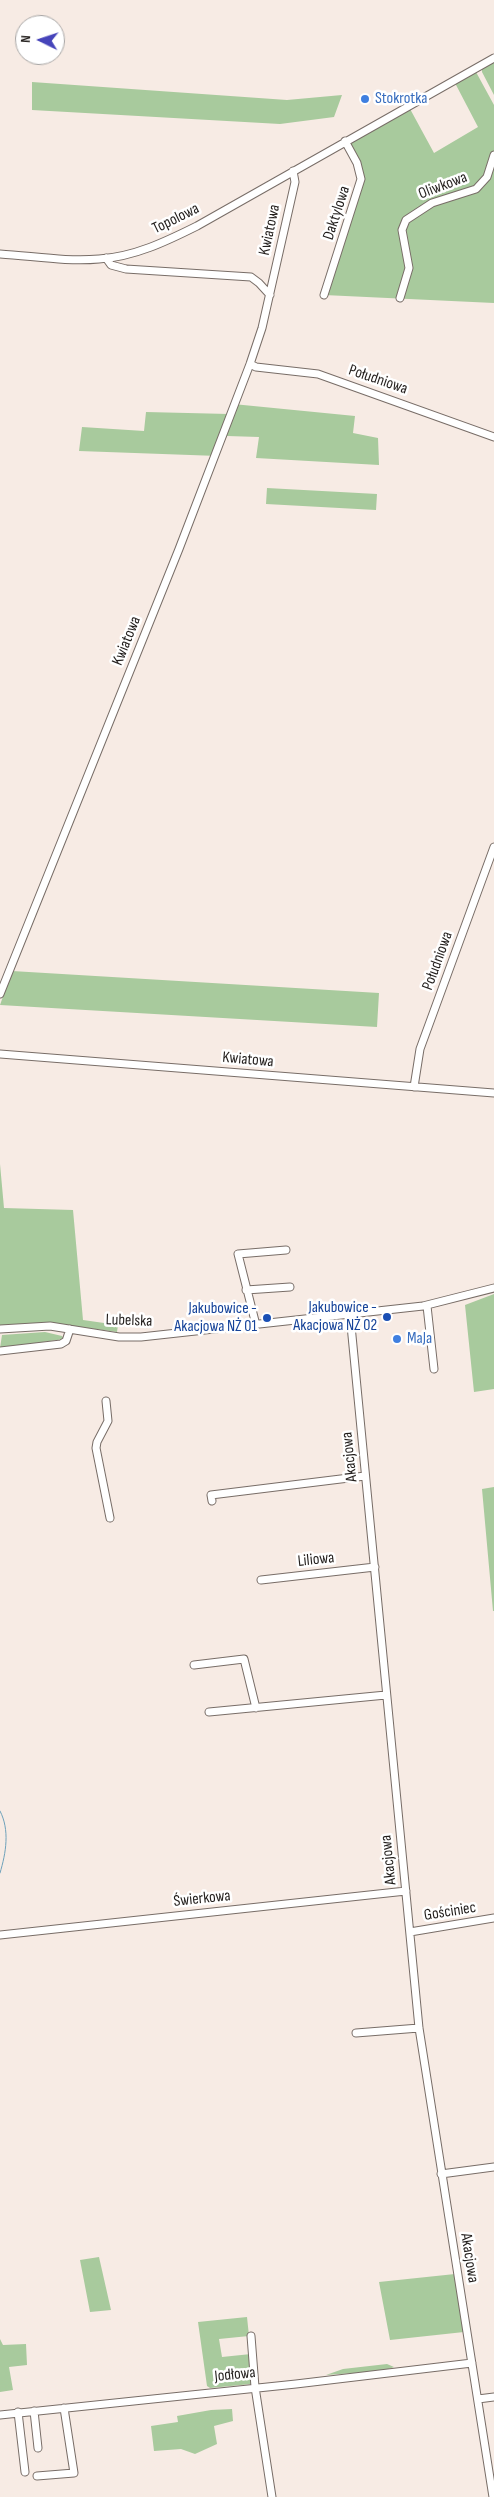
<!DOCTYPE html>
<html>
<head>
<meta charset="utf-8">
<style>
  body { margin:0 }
  #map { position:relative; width:494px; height:2497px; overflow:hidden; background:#f7ebe4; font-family:"Sofia Sans Condensed",sans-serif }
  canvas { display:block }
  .north { position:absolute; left:15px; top:15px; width:50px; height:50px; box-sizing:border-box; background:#fff; border:1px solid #a7a5a4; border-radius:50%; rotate:274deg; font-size:14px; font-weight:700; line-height:20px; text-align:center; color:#221e1c }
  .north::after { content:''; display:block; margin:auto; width:18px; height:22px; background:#4644ba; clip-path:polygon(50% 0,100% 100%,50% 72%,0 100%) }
</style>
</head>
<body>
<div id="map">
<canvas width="494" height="2497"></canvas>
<div class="north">N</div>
</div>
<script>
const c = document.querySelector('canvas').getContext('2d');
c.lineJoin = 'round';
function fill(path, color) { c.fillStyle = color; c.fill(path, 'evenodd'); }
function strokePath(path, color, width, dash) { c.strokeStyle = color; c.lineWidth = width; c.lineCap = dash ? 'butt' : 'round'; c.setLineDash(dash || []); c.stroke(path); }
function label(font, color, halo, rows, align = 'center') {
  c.font = font + ' "Sofia Sans Condensed",sans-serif'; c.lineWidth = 5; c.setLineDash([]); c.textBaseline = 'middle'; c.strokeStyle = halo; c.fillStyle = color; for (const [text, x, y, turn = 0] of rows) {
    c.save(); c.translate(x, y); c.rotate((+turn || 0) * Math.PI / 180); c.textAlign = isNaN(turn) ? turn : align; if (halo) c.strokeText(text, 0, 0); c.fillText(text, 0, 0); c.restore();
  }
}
const green = new Path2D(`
  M494,61V95L482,72V67Z
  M476,72L494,105V303L324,295L363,183L348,142L409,107L434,153L478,127L455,83Z
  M32,82L287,100L342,95L334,117L280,124L32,110Z
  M233,404L355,416L353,433L378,438L379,465L256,458L259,437L227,436L218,456L79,451L82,427L144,431L146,412L229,414Z
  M267,488L377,494L376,510L266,504Z
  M12,971L379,993L377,1027L0,1005Z
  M0,1164L4,1208L73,1210L83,1320L118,1325L117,1332L59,1324L0,1326Z
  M494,1294V1389L474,1392L465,1305Z
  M45,1332L62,1336L64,1339L0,1348L2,1335Z
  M494,1487V1611H493L482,1489Z
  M99,2257L111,2310L90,2312L80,2260Z
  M455,2274L464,2332L390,2340L379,2282Z
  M247,2317L249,2336L219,2339L222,2357L251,2354V2384L210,2388L207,2386L198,2322Z
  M0,2339L3,2345L26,2344L27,2365L9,2367L13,2390L0,2392Z
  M387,2364L394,2367L383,2371L326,2375L343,2369Z
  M232,2409L233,2421L214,2426L217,2444L195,2454L181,2449L154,2451L151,2426L178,2422L177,2416L211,2410Z`);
const stream = new Path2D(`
  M0,1811C10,1830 6,1853 0,1873`);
const minor = new Path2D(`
  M0,254C33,256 67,262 99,259C134,257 167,241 197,226L494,58
  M106,258L111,265L126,269L251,277L259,283L270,295
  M324,295L361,179L357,163L345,141
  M400,298L409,268L402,230L406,220L432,203L476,189L487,177L494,155
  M250,364L256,367L318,374L494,437
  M0,994L179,549L250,364L262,328L295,182L293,171
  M0,1054L494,1093
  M414,1087L420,1049L494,847
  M246,1290L290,1287
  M427,1306L434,1369
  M350,1315L419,2028L493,2497
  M256,1325L238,1254L286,1250
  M0,1329L50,1326L119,1337H141L423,1306L494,1288
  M0,1351L61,1344L66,1341L70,1329
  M106,1401L108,1421L97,1442L96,1448L110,1518
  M212,1501L211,1495L365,1476
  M261,1580L375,1567
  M194,1665L244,1659L256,1708
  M209,1712L386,1695
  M410,1932L494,1918
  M0,1935L406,1891
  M356,2033L419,2028
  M441,2174L494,2167
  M251,2336L255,2387L272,2497
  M478,2399L494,2397
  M34,2411L38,2448
  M18,2412L25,2472
  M0,2415L296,2384L472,2363
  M37,2476L74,2473L64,2408`);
const markers = [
  [365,99,5,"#3f7fe0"],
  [387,1317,5,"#1a4fb4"],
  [267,1318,5,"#1a4fb4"],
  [397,1339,5,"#3f7fe0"]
];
const shopNames = [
  ["Stokrotka",375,99],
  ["MaJa",407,1339]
];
const streetNames = [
  ["Oliwkowa",443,186,-21],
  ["Daktylowa",337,213,-72],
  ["Topolowa",176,219,-26],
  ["Kwiatowa",270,230,-78],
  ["Południowa",378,380,19],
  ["Kwiatowa",127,641,-68],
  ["Południowa",438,961,-70],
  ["Kwiatowa",248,1060,5],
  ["Lubelska",129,1321,2],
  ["Akacjowa",350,1457,-96],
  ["Liliowa",316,1560,-6],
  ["Akacjowa",389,1860,-96],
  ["Świerkowa",202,1899,-6],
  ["Gościniec",450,1912,-9],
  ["Akacjowa",469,2258,81],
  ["Jodłowa",235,2375,-6]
];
const transitNames = [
  ["Jakubowice -",377,1308],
  ["Akacjowa NŻ 02",377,1326],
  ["Jakubowice -",257,1309],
  ["Akacjowa NŻ 01",257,1327]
];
fill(green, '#a8ca9d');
strokePath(stream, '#6ea1ba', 1);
strokePath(minor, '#786d67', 9);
strokePath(minor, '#fff', 7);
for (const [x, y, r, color] of markers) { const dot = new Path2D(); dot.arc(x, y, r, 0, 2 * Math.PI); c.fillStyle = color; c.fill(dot); strokePath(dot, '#fff', 2); }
label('16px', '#366cbe', '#fff', shopNames, 'left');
label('16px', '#221e1c', '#fff', streetNames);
label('16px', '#164399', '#fff', transitNames, 'right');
</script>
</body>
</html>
